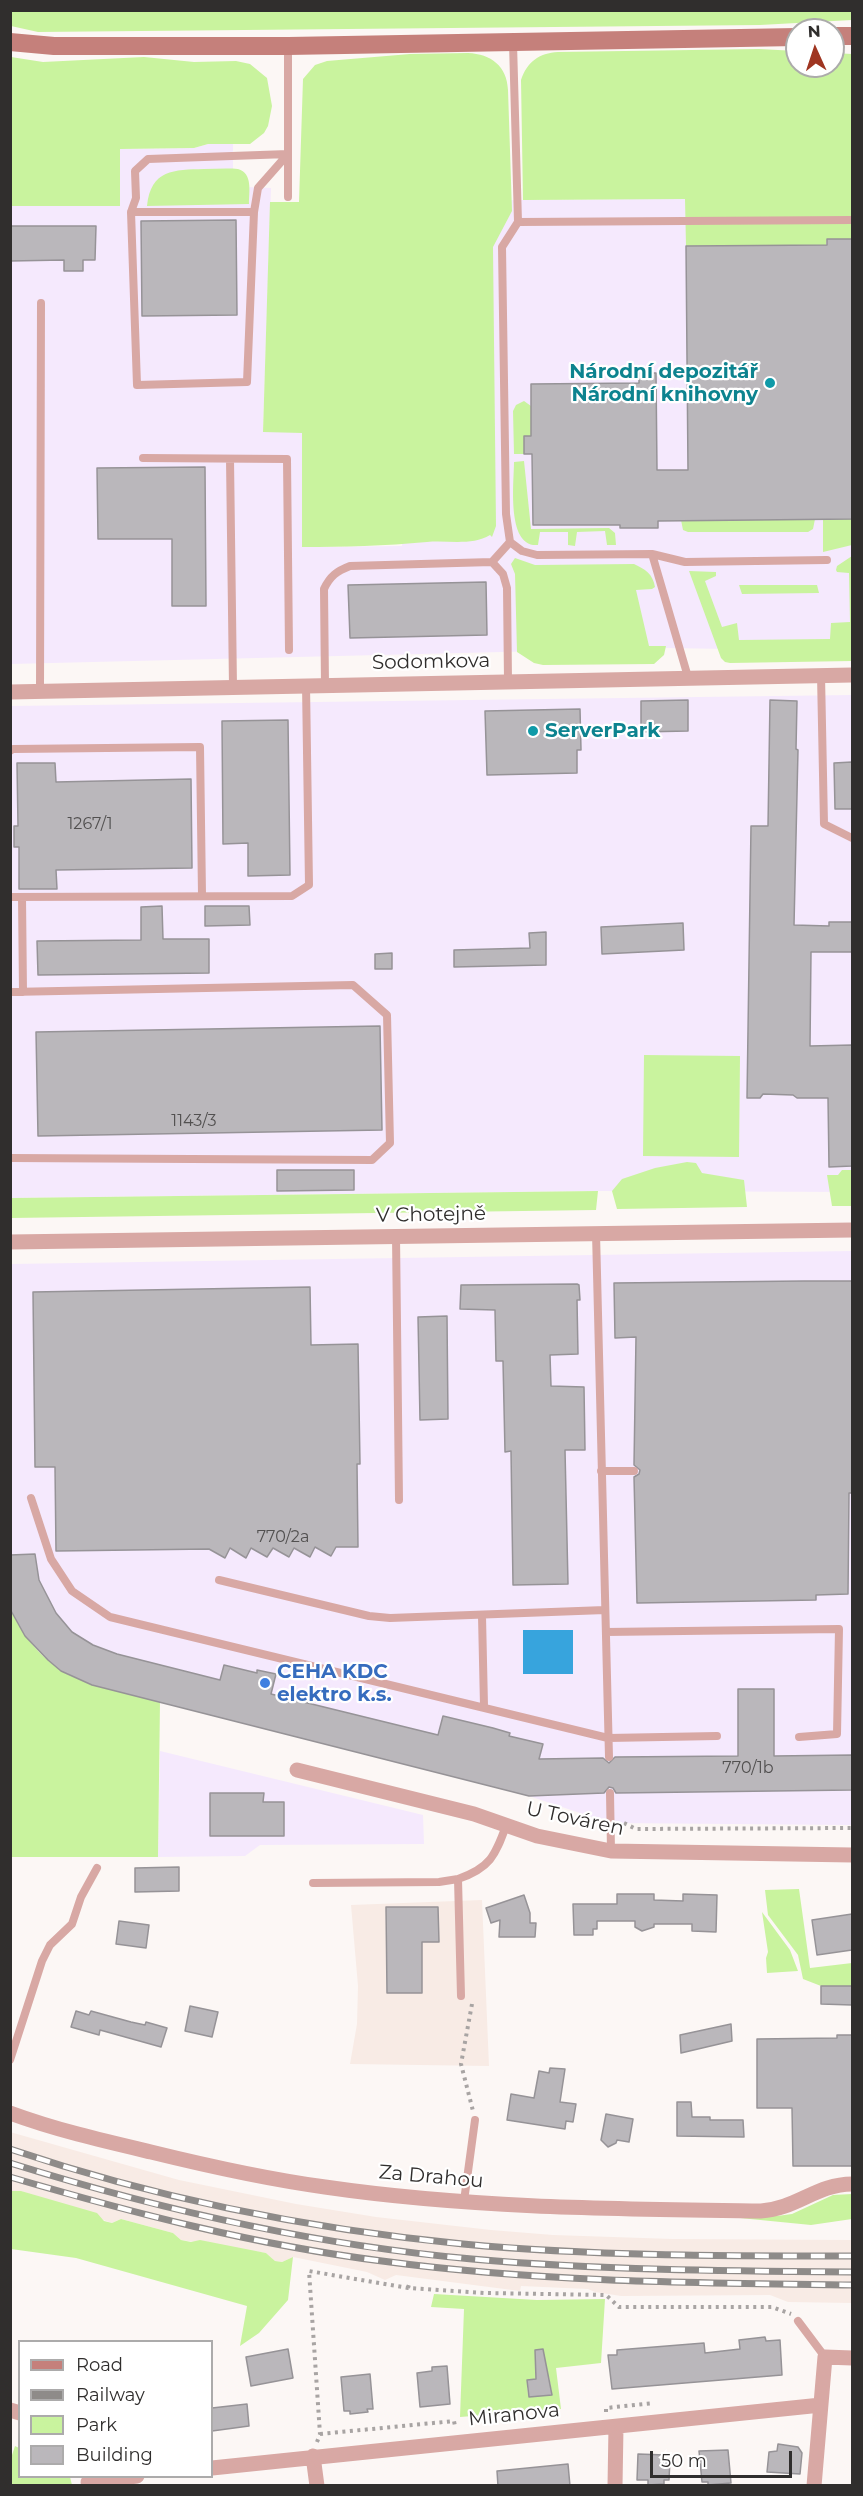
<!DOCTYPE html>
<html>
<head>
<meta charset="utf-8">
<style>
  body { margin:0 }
  #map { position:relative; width:863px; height:2496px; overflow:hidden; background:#fcf7f5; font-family:Montserrat,sans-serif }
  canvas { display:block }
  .frame { position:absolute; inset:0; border:12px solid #302e2d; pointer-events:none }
  .legend { position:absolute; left:18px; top:2340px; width:195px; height:138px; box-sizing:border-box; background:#fff; border:2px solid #acabab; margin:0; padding:8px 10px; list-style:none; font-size:18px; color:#302e2d }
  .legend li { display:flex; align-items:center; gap:12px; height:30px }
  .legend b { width:30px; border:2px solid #acabab }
  .north { position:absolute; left:785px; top:18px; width:60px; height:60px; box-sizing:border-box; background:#fff; border:2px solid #acabab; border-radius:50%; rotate:357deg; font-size:16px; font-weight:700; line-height:24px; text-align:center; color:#302e2d }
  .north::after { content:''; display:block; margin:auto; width:21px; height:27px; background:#9f3521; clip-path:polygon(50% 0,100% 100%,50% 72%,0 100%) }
  .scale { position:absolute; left:650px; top:2451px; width:142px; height:27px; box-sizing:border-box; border:3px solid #302e2d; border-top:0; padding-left:8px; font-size:18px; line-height:21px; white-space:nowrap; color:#302e2d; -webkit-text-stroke:4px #fff; paint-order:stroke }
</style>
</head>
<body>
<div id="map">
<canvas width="863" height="2496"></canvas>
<div class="frame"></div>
<ul class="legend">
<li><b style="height:8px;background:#c5807b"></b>Road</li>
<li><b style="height:8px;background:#8e8b89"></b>Railway</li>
<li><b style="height:16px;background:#c9f39e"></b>Park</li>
<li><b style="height:16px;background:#bab7bb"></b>Building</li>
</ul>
<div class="north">N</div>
<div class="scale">50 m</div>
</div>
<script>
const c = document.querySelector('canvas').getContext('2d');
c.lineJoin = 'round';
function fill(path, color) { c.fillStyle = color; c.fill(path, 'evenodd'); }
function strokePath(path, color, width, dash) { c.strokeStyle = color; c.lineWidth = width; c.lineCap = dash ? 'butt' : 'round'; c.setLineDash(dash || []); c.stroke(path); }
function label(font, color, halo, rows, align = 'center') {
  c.font = font + ' Montserrat,sans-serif'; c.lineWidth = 4.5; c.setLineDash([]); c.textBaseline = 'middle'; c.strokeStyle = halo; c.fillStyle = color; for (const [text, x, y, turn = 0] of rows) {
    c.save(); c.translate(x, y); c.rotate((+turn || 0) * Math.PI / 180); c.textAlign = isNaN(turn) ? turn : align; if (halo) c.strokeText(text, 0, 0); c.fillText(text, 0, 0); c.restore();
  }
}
const built = new Path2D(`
  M482,1900L489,2066L350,2064L357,2024L358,1986L351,1905Z
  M10,2132L179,2180L296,2204L376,2217L491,2230L553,2235L673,2239L852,2240V2303L788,2302L770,2295L621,2296L595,2292L588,2289L521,2286L520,2291L396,2275L385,2280L367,2272L293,2257L282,2262L275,2261L266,2253L181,2240L173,2233L121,2219L112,2223L21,2191H11Z`);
const industrial = new Path2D(`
  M208,144H233V171L247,187L271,188L263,432H302V547L402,546L409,201L852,197V651L666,648L11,664L10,206H119V149L194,148Z
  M852,695V1192L598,1191L11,1198L10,706Z
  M852,1251V1825L610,1823L529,1796L92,1685L61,1671L48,1660L25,1636L11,1609V1264Z
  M160,1751L423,1815L424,1844L260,1845L245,1856L158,1857Z`);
const green = new Path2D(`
  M11,10H852V20L760,25L38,32L11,26Z
  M759,49L797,51V66H833V53L852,54V239H827L826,245L686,246L685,199L523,200L521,80C527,62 539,53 558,52Z
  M468,53C491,54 507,66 508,90L512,211L493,247L496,526L492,537L490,535C472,546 448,540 427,542C385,546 344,547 302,547V433L263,432L270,202H299L303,79L315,65L327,61L410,54Z
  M11,57L43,62L144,57L194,62L236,61L250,64L267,78L272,106L268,126L264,133L250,144H208L194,148L120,149V206H11Z
  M238,169C253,173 249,192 249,204L147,206C151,169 174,170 204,169C215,169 227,168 238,169Z
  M524,401L531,406V436L524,437V454H514L513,411L516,405Z
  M524,461L531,529L609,528L615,533L616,545H607L605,531L577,532L575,546L568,545V532H540L538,545C506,548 514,482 514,462Z
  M815,519L813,529L808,532H688L683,530L681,520Z
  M823,519H852V545L823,552Z
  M852,556V661L730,663L725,662L721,658L689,571L716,572V576L705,581L722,627L737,623L739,640L830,639L831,623L850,622L849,573L837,572L836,570L837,566Z
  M515,558L535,565L634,564C645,569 653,574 655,587L652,589L636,590L649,646H666L664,655L654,664L543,665L534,663L517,652L515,574L511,564Z
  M739,585H817L819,593L742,594Z
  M644,1055L740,1056L739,1157L643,1156Z
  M687,1162L696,1163L702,1173L744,1180L747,1207L617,1209L612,1191L622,1179L655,1168Z
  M842,1170H852V1206H832L827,1175H838Z
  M598,1191L596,1210L10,1218L11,1198Z
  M10,1609C45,1681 92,1685 160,1701L158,1857H11Z
  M799,1889L810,1968L852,1963V1986H821L803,1979L798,1955L768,1915L765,1890Z
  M762,1912L790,1950L798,1971L767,1973L766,1958L768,1952Z
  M11,2191H21L97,2213L104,2221L112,2223L121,2219L173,2233L181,2240L191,2242L200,2240L266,2253L275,2261L282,2262L293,2257L288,2300L259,2333L240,2346L247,2306L76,2258L11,2249Z
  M852,2194V2219L811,2225L740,2218L744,2216H777L792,2214L833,2195Z
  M434,2294L537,2300L605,2299L601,2363L556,2368L561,2409L460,2417L464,2309L431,2307ZM549,2377L552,2393L528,2395L527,2380Z
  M15,2446L19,2448L20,2476L70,2477L72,2485H11V2458Z`);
const water = new Path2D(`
  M523,1630H573V1674H523Z`);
const building = new Path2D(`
  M236,220L237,315L142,316L141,221Z
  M10,226H96L95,260H83V271H64V260L10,261Z
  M827,239H852V519L658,521V528H620V525H533L532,454H524V436H531V384L639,383V373H656L657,470H688L686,246L827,245Z
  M205,467L206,606H172V539H98L97,468Z
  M486,582L487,635L350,638L348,585Z
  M688,700V731L641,732V701Z
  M770,700L797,701L796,749L798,750L794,925L829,926V922H852V952H811L810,1046L852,1045V1166L829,1167L828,1098H797L793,1095L763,1094L760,1098H747L751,826H768Z
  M580,709L581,750H577V773L487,775L485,711Z
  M288,720L290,875L248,876V843L223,844L222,721Z
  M852,762V809H835L834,763Z
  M17,763H55L56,782L191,779L192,868L56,870L57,889H19V847H14V826H18Z
  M162,906L163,939H209V973L38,975L37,941L141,940V907Z
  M205,906H249L250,925L205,926Z
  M683,923L684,950L602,954L601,927Z
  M546,932V965L454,967V950L530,948L529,933Z
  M392,953V969H375V954Z
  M380,1026L382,1130L38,1136L36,1032Z
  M277,1170H354V1190L277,1191Z
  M804,1281H852V1493H849L848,1594L816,1595V1600L637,1603L634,1477L639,1474L640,1470L634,1465L636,1337L615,1338L614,1283Z
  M577,1284L579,1285L580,1300H577L578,1354L550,1355L551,1386L584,1387L585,1450H565L568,1584L513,1585L511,1451L505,1452L503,1361H496L495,1310L460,1309L461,1285Z
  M310,1287L311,1345L358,1344L360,1464H357L358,1547H336L331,1556L315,1547L310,1557L294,1548L289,1557L273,1548L267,1557L251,1548L246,1558L230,1548L225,1558L209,1549L56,1551L55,1467H35L33,1292Z
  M447,1316L448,1419L420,1420L418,1317Z
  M35,1554L39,1580L56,1613L72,1632L93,1645L117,1654L220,1680L224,1665L257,1673V1670L276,1674L271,1694L438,1735L443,1716L493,1728L510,1733L509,1736L543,1744L539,1759L603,1758L609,1763L615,1757L738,1756V1689H774V1756L852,1755V1790L616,1793L613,1788L609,1787L604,1793L529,1796L92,1685L61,1671L48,1660L25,1636L10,1609V1555Z
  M210,1793H264L263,1802H284V1836H210Z
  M179,1867V1891L135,1892V1868Z
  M617,1894H654V1900L683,1901V1894L717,1895L716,1932L692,1931V1924H654V1927L642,1931L635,1927V1921H597V1929H593V1935H574L573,1904H617Z
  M524,1895L530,1913V1923H536L535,1937H499L500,1920L491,1923L486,1908Z
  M386,1907H438L439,1942H422V1993H387Z
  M852,1914V1950L817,1955L812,1920Z
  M119,1921L149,1925L146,1948L116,1944Z
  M821,1986H852V2005L821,2004Z
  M190,2006L218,2012L212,2037L185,2031Z
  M76,2011L89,2015L91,2011L131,2022L145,2025L146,2022L167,2028L161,2047L100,2030L99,2035L71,2027Z
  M731,2024L732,2041L681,2053L680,2035Z
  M837,2035H852V2166H793L792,2108H757V2039L837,2038Z
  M550,2068L565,2069L560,2102L576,2104L573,2122L566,2121L565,2129L507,2120L511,2094L534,2098L539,2071L549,2073Z
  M677,2102H691L692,2117H710V2120H743L744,2137L677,2136Z
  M606,2114L633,2119L629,2142L617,2140L616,2143L608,2147L601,2140Z
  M765,2337L766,2341L780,2340L782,2375L612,2389L608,2355H617V2350L704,2343L705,2353L740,2349L739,2340Z
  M288,2349L293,2378L251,2386L246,2357Z
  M543,2349L552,2395L529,2397L527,2380L536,2379L535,2350Z
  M447,2366L450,2404L420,2407L417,2373L432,2371V2367Z
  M370,2374L373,2409H367L368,2412L350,2414V2411H344L341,2377Z
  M247,2404L249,2426L212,2431V2408Z
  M778,2444L798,2447L802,2453L800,2474L767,2472L769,2452L777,2451Z
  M728,2450L731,2483L708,2485V2482H702L699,2451Z
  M638,2454L665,2455V2459H670L669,2480H664V2484L648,2485V2480H637Z
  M568,2464L570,2486H498L497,2471Z`);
const path = new Path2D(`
  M624,1823L636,1829L852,1828
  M472,2004L461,2064L473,2111
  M408,2288L410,2281
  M606,2412V2408L654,2403
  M320,2434L454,2421L455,2426
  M317,2442L320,2434L309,2271L408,2288L484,2293L606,2295L619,2307H772L791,2314`);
const service = new Path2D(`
  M513,43L518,222L502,247L506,514L510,542L522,551L537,555L652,554L685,562L827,560
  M288,154L258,188L254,212L247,382L137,385L131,212L136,198L135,171L148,159Z
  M288,197V47
  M131,212H254
  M518,222L852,220
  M143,458L287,459L289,650
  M230,459L233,687
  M652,554L688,677
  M492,562L503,574L507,588L508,681
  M821,675L824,824L852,838
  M325,685L324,589C330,576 337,571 350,566L492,562L510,542
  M40,692L41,303
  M10,751L13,749L200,747L202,895
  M10,897L292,896L309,885L306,685
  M22,897L23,992
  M10,992L353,985L387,1015L390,1143L372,1160L10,1158
  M596,1233L609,1757
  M396,1236L399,1500
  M601,1471H634
  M31,1498L51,1559L72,1591L110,1617L608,1738L717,1736
  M219,1580L369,1616L390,1618L605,1610
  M482,1616L484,1706
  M606,1632L839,1629L837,1734L799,1737
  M610,1793L611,1851
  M458,1879C490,1868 495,1856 506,1826
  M313,1883L439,1882L458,1879L461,1996
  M10,2060L42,1961L50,1945L72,1924L81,1897L97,1868
  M464,2201L475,2120
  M798,2321L825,2357`);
const minor = new Path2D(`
  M10,692L852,675
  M10,1242L852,1230
  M297,1770L474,1814L537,1836L611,1851L852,1855
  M10,2113C56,2130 104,2141 151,2152C208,2166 266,2179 325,2187C469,2208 616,2209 761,2211C796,2209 817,2184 852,2184
  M10,2410L20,2413
  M313,2456L317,2486
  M212,2468L821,2405
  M88,2482L137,2476
  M615,2486L616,2427
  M814,2486L825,2357L852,2358`);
const secondary = new Path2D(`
  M833,36H852
  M10,42L54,46H288L797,37`);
const rail = new Path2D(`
  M10,2149C155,2198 310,2229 463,2244C592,2256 722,2256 852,2256
  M10,2163C161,2210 314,2245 472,2259C598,2270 726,2271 852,2272
  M10,2177C133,2213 255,2245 382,2261C538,2282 695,2283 852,2285`);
const markers = [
  [770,383,6,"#0f9aa8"],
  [533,731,6,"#0f9aa8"],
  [265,1683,6,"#3f7fe0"]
];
const numberNames = [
  ["1267/1",90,824],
  ["1143/3",194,1121],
  ["770/2a",283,1537],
  ["770/1b",748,1768]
];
const cultureNames = [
  ["Národní depozitář",758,372],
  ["Národní knihovny",758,395],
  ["ServerPark",545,731,"left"]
];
const streetNames = [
  ["Sodomkova",431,662,-1],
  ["V Chotejně",431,1215,-1],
  ["U Továren",575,1819,12],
  ["Za Drahou",431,2177,5],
  ["Miranova",514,2415,-6]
];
const shopNames = [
  ["CEHA KDC",277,1672],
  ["elektro k.s.",277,1695]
];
fill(built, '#f8ebe5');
fill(industrial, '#f5e9fd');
fill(green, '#c9f39e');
fill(water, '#37a4dd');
fill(building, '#bab7bb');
strokePath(building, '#969397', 1.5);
strokePath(path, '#a8a4a3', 4, [3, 4.5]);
strokePath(service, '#d8a8a4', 8);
strokePath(minor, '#d8a8a4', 15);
strokePath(secondary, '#c5807b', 18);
strokePath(rail, '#8e8b89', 7);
strokePath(rail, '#fff', 4.5, [14]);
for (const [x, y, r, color] of markers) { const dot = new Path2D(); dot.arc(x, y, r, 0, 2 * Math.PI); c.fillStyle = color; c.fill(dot); strokePath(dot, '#fff', 2); }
label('16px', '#525050', null, numberNames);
label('bold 20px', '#0d838f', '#fff', cultureNames, 'right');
label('20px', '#302e2d', '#fff', streetNames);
label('bold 20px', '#366cbe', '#fff', shopNames, 'left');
</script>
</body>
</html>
